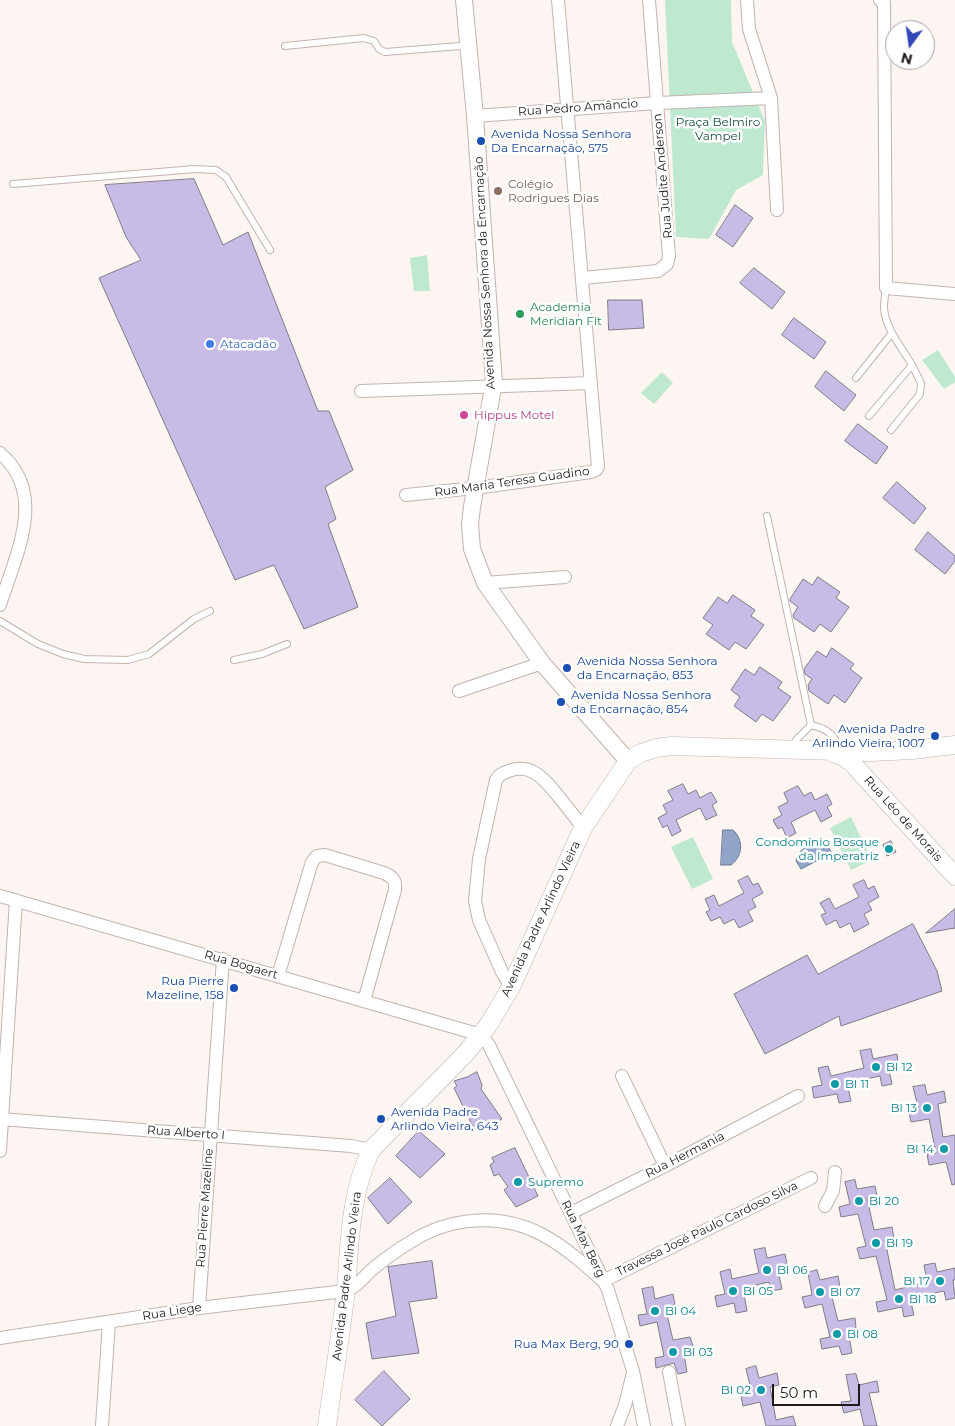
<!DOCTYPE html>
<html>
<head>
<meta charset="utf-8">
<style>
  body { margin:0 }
  #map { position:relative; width:955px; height:1426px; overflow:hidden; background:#fdf5f1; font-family:Montserrat,sans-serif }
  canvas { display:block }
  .north { position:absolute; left:885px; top:20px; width:50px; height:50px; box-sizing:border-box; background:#fff; border:1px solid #a5a3a3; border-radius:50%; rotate:194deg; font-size:14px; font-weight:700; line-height:20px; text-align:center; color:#1e1a18 }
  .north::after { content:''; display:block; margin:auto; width:18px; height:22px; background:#3146b8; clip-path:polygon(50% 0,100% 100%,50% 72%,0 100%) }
  .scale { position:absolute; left:772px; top:1384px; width:88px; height:22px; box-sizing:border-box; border:2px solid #1e1a18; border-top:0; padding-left:6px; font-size:15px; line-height:18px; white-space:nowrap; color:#1e1a18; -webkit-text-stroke:4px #fff; paint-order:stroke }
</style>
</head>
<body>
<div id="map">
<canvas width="955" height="1426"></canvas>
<div class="north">N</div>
<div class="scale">50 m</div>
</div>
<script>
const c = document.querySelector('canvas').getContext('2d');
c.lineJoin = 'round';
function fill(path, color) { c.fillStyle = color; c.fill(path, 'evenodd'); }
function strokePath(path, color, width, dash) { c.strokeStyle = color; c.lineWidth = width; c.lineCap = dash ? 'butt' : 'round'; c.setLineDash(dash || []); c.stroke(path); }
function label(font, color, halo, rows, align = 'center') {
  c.font = font + ' Montserrat,sans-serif'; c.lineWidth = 5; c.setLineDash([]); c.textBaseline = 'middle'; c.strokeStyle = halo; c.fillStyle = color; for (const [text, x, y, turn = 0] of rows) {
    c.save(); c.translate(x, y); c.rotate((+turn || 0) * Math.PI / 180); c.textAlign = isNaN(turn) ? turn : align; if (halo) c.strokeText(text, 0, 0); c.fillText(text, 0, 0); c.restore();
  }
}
const green = new Path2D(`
  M665,0H731L732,42L765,121L763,175L736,190L709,239L676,237Z
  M427,255L430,291H414L410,258Z
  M938,350L955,377V382L944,389L922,360Z
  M662,372L673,383L654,404L641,393Z
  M851,817L872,860L851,870L830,828Z
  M693,837L713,879L692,889L671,847Z`);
const water = new Path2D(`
  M723,830H733C744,840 743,856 731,865H721Z
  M816,842L827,845L832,853L801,869L796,861C799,850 806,845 816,842Z`);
const building = new Path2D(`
  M194,179L223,245L248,232L318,411H329L353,470L325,487L336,519L328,524L358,607L304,629L274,565L235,580L99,278L141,260L126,237L105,185Z
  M735,205L753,218L733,247L716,235Z
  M754,268L785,292L772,309L740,283Z
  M608,300H642L644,328L609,330Z
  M794,318L826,342L814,359L782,335Z
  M826,371L856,395L844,411L815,387Z
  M858,424L888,447L876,464L845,441Z
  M897,482L926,508L914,524L883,498Z
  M928,532L955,556V561L945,574L915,550Z
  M818,577L840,592L836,598L849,607L831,632L820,624L814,632L794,618L793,615L798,607L790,601V599L803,579L812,585Z
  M733,595L755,610L751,616L764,625L746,649L735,642L729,650L706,634L713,625L703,618L718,597L727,603Z
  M832,648L854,664L850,669L862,678L845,703L834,695L828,704L809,691L808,685L812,679L805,674L804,669L817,651L826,657Z
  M760,667L782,682L778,688L791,697L773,721L762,714L756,722L734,706L740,697L731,690L745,669L754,675Z
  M683,784L688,794L696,790L700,798L711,792L717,802L712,805L717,815L706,820L700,808L676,820L681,831L672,836L667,825L663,828L658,818L667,813L663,805L673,800L668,791Z
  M798,786L804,796L811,792L815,800L827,794L832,804L827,807L832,816L821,822L815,810L791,822L796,833L787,838L782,827L778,829L773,820L782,815L778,807L788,802L784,793Z
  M891,841L896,852L887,856L883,845Z
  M748,876L753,885L758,883L763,893L752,899L756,907L748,911L753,921L739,928L734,919L724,924L720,917L711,921L706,912L710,910L705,899L714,895L719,906L744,893L738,881Z
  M864,880L868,889L874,886L879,897L868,903L872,910L864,914L869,924L854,932L850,923L840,928L836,920L826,925L821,915L826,913L820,903L829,898L835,909L859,897L853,885Z
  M955,909V928L926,933Z
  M913,924L937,971L942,991L841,1026L839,1016L765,1054L734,994L807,955L818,974Z
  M871,1049L873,1059L897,1054L898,1064L888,1066L892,1084L882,1086L880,1076L847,1083L851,1101L839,1103L837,1094L814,1098L812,1087L822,1085L818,1068L828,1066L831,1076L864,1068L860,1051Z
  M477,1072L482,1085L481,1089L502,1119L490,1126L474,1129L454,1088L457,1086L454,1081L467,1077Z
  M925,1085L927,1095L944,1091L946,1102L938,1104L943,1137L955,1135V1184L952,1185L946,1162L929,1165L927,1154L936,1153L929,1119L911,1122L909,1113L919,1111L913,1087Z
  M419,1131L445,1154L420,1178L396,1156Z
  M515,1148L538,1196L516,1207L504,1190L508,1187L499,1174L494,1176L490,1165L494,1162L492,1158Z
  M390,1178L412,1202L388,1224L368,1198Z
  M855,1180L857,1189L875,1186L877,1196L867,1198L874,1230L892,1227L894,1238L885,1240L895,1290L927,1282L924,1265L935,1263L937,1272L955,1268V1280H953L955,1298L946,1300L944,1291L910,1298L914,1315L904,1317L902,1307L878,1312L876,1302L887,1300L876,1256L860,1259L857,1248L866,1246L858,1214L841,1217L839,1207L850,1204L845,1182Z
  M765,1248L767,1258L785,1254L787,1264L777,1266L782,1289L771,1291L769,1282L743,1288L747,1311L736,1313L734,1303L717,1307L715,1296L725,1294L720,1272L730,1269L732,1279L759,1273L754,1250Z
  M432,1261L437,1298L409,1302L419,1353L372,1359L366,1323L396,1316L388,1267Z
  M817,1270L820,1280L838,1276L840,1287L830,1289L838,1321L855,1318L856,1328L848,1330L852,1353L842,1355L839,1346L822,1349L820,1339L830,1337L822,1304L805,1308L802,1297L812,1295L808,1273Z
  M653,1287L655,1299L673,1294L675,1305L665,1306L673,1340L690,1337L693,1346L683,1348L687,1372L678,1374L674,1363L656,1368L655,1358L664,1356L657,1322L640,1326L638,1315L647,1314L642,1289Z
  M756,1366L759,1378L777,1373L779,1385L770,1387L776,1420L793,1416L796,1426H766L760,1402L743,1406L741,1396L752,1393L746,1369Z
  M384,1371L410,1399L382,1426L355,1400Z
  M856,1374L859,1385L877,1381L879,1392L869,1393L877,1426H864L860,1409L844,1413L841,1402L851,1401L846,1375Z`);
const service = new Path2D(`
  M285,46L364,38L374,41L379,49L385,52L460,46L467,47
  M13,184L195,169L216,170L226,177L270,250
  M856,378L892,333
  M869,416L912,365C902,348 885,328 884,308C884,301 885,295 886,288
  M891,430L920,394L921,383L912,365
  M767,516L811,725
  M0,621L38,644L63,654L84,659L128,660L149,654L194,619L210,611
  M234,660L262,654L287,644
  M793,747L796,740L811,725C829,729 832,734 841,749`);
const minor = new Path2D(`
  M747,0L749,29L771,98L777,210
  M880,0L884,3L886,288L955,294
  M475,116L657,103L771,98
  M582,278L658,271L667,264L669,256L649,0
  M361,391L591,383
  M0,453C48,494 16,554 0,605
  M406,495L475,488L591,472L596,470L598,467L558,0
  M485,583L565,577
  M459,691L542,663
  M0,896L481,1035L489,1045L608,1290L633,1371L644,1426
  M278,976L312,862L317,856L325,855L384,873C393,877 396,880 395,890L364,1001
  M511,987L502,972L479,920L475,901L479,859L496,780L500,775C528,759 542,776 559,797C567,807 575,817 583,828
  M622,1076L665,1166
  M0,1119L351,1146L371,1150
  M0,1151L16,900
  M825,1206L833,1191L835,1172
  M571,1213L665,1166L798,1096
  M199,1308L223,959
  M0,1338L199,1308L345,1291C358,1287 365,1275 375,1267C385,1259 397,1250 409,1243C448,1217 500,1212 543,1235C565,1247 584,1264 603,1281L811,1178
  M669,1372L679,1426
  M102,1426L109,1322
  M617,1426L625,1405L633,1373`);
const tertiary = new Path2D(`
  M464,0L475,116L494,382L472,507L470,524L472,549L485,583L542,663L628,761`);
const secondary = new Path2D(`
  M833,753L840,755L851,762L955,876
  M327,1426C333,1380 341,1335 346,1289C350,1241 350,1194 371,1150L466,1053L489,1024L511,987L583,828L628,761L641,753L656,748L672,746L871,752L912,750L955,745`);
const markers = [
  [481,141,5,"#1a4fb4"],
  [498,191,5,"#8d6e63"],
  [520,314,5,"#2e9e5b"],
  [210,344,5,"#3f7fe0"],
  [464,415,5,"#d1479c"],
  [567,668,5,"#1a4fb4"],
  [561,702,5,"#1a4fb4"],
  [935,736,5,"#1a4fb4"],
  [889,849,5,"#0f9aa8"],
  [234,988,5,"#1a4fb4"],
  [876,1067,5,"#0f9aa8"],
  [835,1084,5,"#0f9aa8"],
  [927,1108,5,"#0f9aa8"],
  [381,1119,5,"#1a4fb4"],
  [944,1149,5,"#0f9aa8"],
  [518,1182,5,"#0f9aa8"],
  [859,1201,5,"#0f9aa8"],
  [876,1243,5,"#0f9aa8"],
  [767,1270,5,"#0f9aa8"],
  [940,1281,5,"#0f9aa8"],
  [733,1291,5,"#0f9aa8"],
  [820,1292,5,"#0f9aa8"],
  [899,1299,5,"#0f9aa8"],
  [655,1311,5,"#0f9aa8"],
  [837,1334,5,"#0f9aa8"],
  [629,1344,5,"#1a4fb4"],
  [673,1352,5,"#0f9aa8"],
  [761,1390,5,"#0f9aa8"]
];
const streetNames = [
  ["Rua Pedro Amâncio",578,108,-4],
  ["Rua Judite Anderson",663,176,-95],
  ["Avenida Nossa Senhora da Encarnação",485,273,-93],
  ["Rua Maria Teresa Guadino",512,482,-8],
  ["Rua Léo de Morais",903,819,48],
  ["Avenida Padre Arlindo Vieira",541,919,-65],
  ["Rua Bogaert",241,965,16],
  ["Rua Alberto I",186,1133,4],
  ["Rua Hermania",685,1155,-27],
  ["Rua Pierre Mazeline",205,1208,-86],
  ["Travessa José Paulo Cardoso Silva",707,1229,-26],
  ["Rua Max Berg",583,1239,64],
  ["Avenida Padre Arlindo Vieira",347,1276,-83],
  ["Rua Liege",172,1312,-9]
];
const parkNames = [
  ["Praça Belmiro",718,122],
  ["Vampel",718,136]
];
const transitNames = [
  ["Avenida Nossa Senhora",491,134],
  ["Da Encarnação, 575",491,148],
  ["Avenida Nossa Senhora",577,661],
  ["da Encarnação, 853",577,675],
  ["Avenida Nossa Senhora",571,695],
  ["da Encarnação, 854",571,709],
  ["Avenida Padre",925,729,"right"],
  ["Arlindo Vieira, 1007",925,743,"right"],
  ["Rua Pierre",224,981,"right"],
  ["Mazeline, 158",224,995,"right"],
  ["Avenida Padre",391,1112],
  ["Arlindo Vieira, 643",391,1126],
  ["Rua Max Berg, 90",619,1344,"right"]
];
const educationNames = [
  ["Colégio",508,184],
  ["Rodrigues Dias",508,198]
];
const leisureNames = [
  ["Academia",530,307],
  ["Meridian Fit",530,321]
];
const shopNames = [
  ["Atacadão",220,344]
];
const hotelNames = [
  ["Hippus Motel",474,415]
];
const cultureNames = [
  ["Condomínio Bosque",879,842,"right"],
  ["da Imperatriz",879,856,"right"],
  ["Bl 12",886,1067],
  ["Bl 11",845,1084],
  ["Bl 13",917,1108,"right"],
  ["Bl 14",934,1149,"right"],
  ["Supremo",528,1182],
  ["Bl 20",869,1201],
  ["Bl 19",886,1243],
  ["Bl 06",777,1270],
  ["Bl 17",930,1281,"right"],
  ["Bl 05",743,1291],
  ["Bl 07",830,1292],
  ["Bl 18",909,1299],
  ["Bl 04",665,1311],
  ["Bl 08",847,1334],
  ["Bl 03",683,1352],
  ["Bl 02",751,1390,"right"]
];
fill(green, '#bfe8d1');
fill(water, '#90a4c9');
strokePath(water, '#6e7b94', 1);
fill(building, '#c8bbe5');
strokePath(building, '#807c87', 1);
strokePath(service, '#c1b4af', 8);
strokePath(minor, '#c1b4af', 14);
strokePath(tertiary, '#c1b4af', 18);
strokePath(secondary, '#c1b4af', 19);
strokePath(service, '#fff', 6);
strokePath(minor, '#fff', 12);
strokePath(tertiary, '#fff', 16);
strokePath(secondary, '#fff', 18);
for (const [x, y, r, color] of markers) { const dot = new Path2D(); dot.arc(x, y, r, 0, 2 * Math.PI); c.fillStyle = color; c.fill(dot); strokePath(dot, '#fff', 2); }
label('12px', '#1e1a18', '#fff', streetNames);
label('12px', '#195037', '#fff', parkNames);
label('12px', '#164399', '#fff', transitNames, 'left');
label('12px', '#785e54', '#fff', educationNames, 'left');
label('12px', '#27864d', '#fff', leisureNames, 'left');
label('12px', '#366cbe', '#fff', shopNames, 'left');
label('12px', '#b23c85', '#fff', hotelNames, 'left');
label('12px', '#0d838f', '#fff', cultureNames, 'left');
</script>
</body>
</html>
